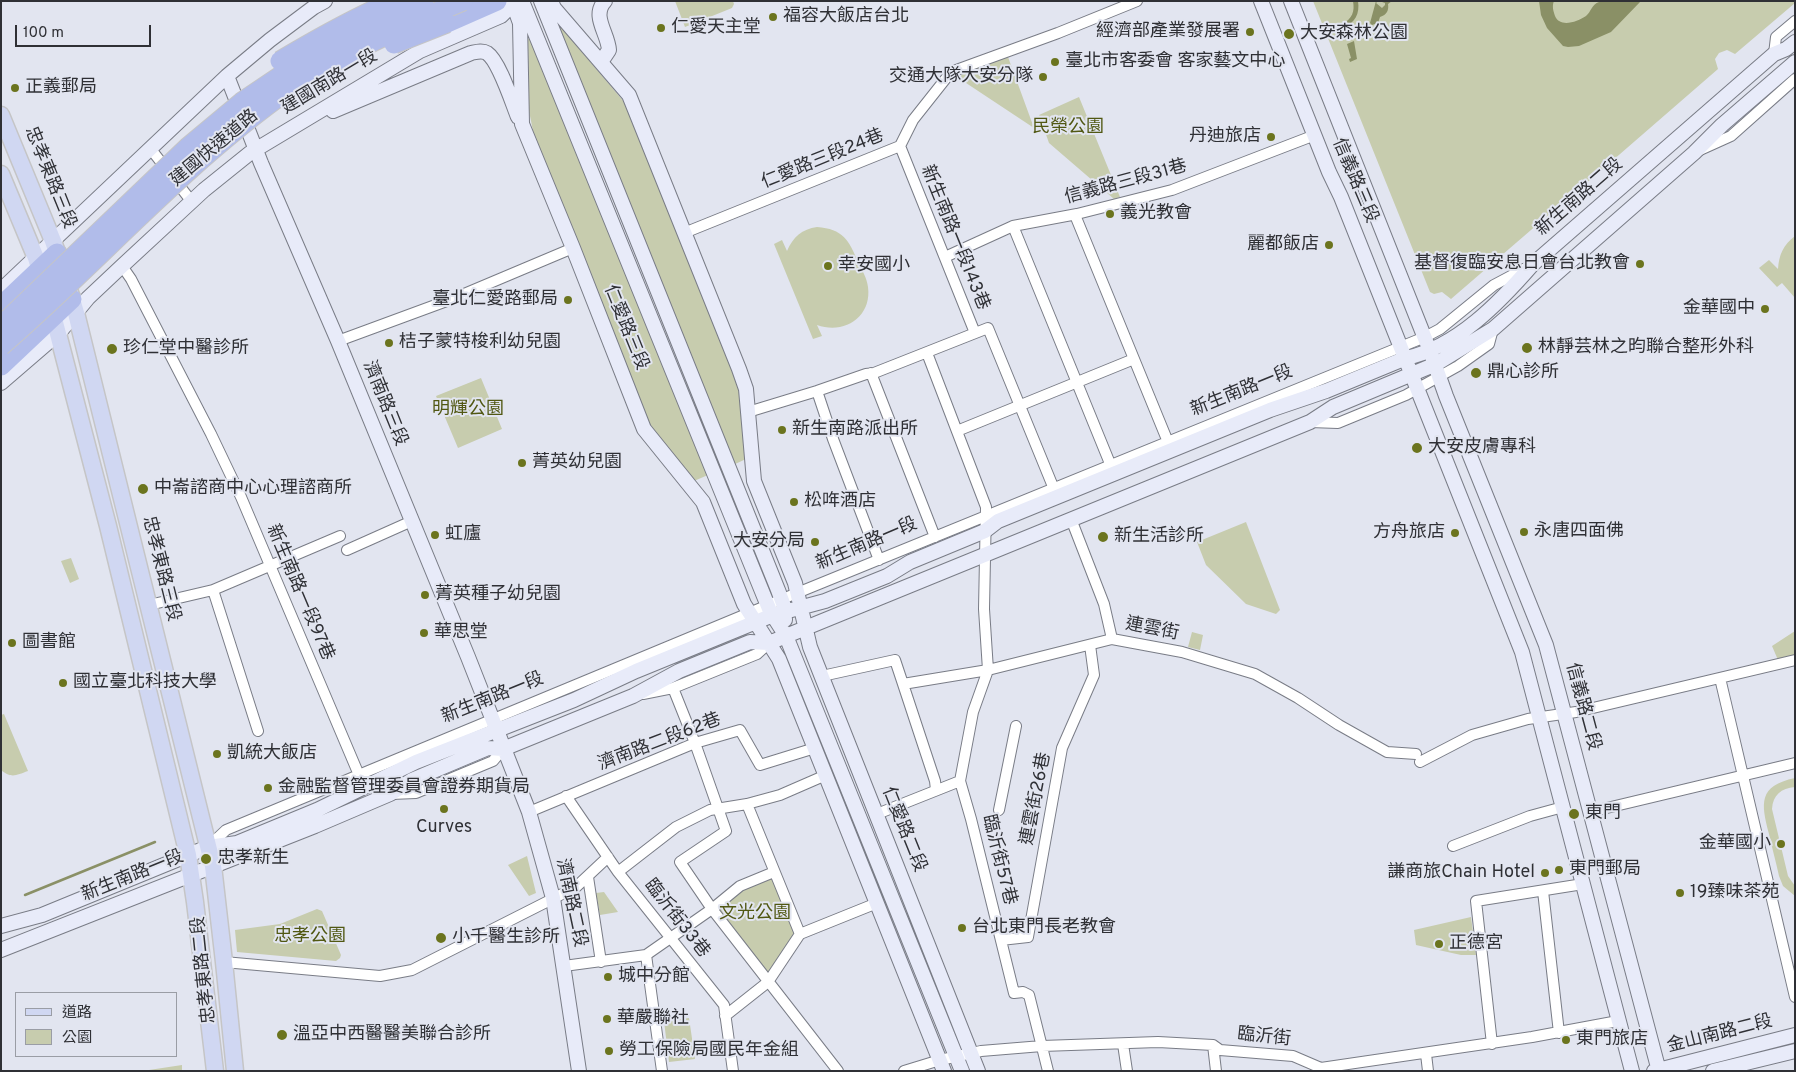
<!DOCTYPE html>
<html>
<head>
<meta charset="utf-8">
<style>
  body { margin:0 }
  #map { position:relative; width:1796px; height:1072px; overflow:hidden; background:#e2e5f0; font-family:Overpass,"Noto Sans TC",sans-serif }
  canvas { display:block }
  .frame { position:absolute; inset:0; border:2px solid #2f3035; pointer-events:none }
  .legend { position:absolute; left:15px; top:992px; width:162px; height:65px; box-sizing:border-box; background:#e2e5f0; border:1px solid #9a9da5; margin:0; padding:6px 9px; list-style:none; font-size:15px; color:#2f3035 }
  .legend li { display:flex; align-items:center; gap:10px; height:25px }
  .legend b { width:25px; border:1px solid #9a9da5 }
  .scale { position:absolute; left:15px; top:25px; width:136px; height:22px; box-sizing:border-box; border:2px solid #2f3035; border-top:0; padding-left:6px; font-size:15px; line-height:18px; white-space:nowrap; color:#2f3035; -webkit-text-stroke:4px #e2e5f0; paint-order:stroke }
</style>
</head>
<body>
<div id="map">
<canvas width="1796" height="1072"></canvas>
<div class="frame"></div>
<ul class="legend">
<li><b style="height:6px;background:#d0d7f2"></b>道路</li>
<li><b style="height:14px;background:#c7ccae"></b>公園</li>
</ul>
<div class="scale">100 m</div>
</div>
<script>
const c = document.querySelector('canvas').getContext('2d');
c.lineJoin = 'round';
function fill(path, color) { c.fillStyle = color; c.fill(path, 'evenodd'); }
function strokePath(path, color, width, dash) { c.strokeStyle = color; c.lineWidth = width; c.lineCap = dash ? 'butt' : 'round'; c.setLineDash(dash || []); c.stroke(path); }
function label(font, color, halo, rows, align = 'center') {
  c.font = font + ' Overpass,"Noto Sans TC",sans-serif'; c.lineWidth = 4; c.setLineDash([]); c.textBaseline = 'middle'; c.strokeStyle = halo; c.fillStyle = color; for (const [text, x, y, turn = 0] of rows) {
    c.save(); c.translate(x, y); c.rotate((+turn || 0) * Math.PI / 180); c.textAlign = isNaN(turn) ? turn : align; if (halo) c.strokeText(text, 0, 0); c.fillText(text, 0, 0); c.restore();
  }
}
const green = new Path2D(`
  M675,1H733L734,4L732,8L685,27Z
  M1313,1H1795V3L1735,54L1727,50L1719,53L1715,59L1718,69L1597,174L1593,175L1589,181L1580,186L1579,190L1571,194L1570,197L1564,200L1560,205L1451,299L1442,292L1434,294L1430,292Z
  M561,27L625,103L738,383L746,459L733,465L557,29Z
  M528,39H532L708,475L694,481L651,428L641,405L534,136L529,111Z
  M1008,57L1034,128L960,79L962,73Z
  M1079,97L1120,197L1114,199L1049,143L1039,115Z
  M817,227C843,229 849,240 858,262C862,270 867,278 868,287C872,317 844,335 817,325L822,336L813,339L774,244L782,240L787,251C793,237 802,229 817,227Z
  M1795,236V298L1782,283L1777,287L1759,268L1769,260L1778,269C1779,255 1783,245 1795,236Z
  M481,378L502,429L458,448L436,396Z
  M1246,522L1280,610L1276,614L1246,604L1206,565L1197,542Z
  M71,558L79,579L70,583L61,561Z
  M1795,631V656L1778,660L1772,646Z
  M1192,632L1203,635L1200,650L1188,647Z
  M4,714L28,771C16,775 12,779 1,770V715Z
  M1795,778V787C1781,788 1773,795 1772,809L1788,876L1795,886V896L1783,886L1779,876C1776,862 1772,848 1769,834C1761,803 1758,786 1795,778Z
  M527,856L536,893L529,896L508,865Z
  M771,875L795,934L766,975L714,908L740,889Z
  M604,892L618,912L600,915L596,893Z
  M317,909L322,911L341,955L340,958L336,961L237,952L235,930L280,924Z
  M1471,917L1476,955H1461L1416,945L1414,930Z
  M689,1018L695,1059L669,1062L664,1021Z
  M182,1065V1071H149V1070Z`);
const water = new Path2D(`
  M1353,1H1358C1360,14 1355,22 1344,28L1343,24C1352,18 1355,12 1353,1Z
  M1376,1H1378L1376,3L1382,8L1385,5V3L1379,1H1392L1388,4C1389,10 1387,15 1380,17L1378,23L1372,25L1370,23Z
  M1539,1H1554C1552,6 1553,10 1555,16C1560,28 1577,22 1586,16C1591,12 1592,4 1599,2C1606,0 1632,1 1641,1L1611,32L1579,46L1568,47L1563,46L1547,28L1541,15Z
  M1354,41L1357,59L1350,62L1349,59L1351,58L1347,44Z`);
const stream = new Path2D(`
  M25,895L155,842`);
const street = new Path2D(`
  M1774,54L1776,37L1795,21
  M900,146L975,333
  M150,148L192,202
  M1700,150L1731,136L1795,79
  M1075,215L1168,442
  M1013,226L1111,466
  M684,233L900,146L913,120L951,72L1058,33L1137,1
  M945,257L1013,226L1077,214L1172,190L1315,135
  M122,266L131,279L211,434L241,497L359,775
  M338,341L452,299L573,248
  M927,353L986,507L984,609L988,670L973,712L960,781L971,819L1014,993L1023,992L1029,995L1048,1071
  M871,373L935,537
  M817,391L833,439L879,560
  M748,412L817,391L866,374L874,373L988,328L1054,489
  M1310,422L1338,423L1406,395L1458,366L1489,344L1493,329
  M957,431L1134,359
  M1071,519L1104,604L1112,639
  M347,550L412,521
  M213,590L258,731
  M149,605L213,590L340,536
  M822,676L895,660L903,684L988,670L1112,639L1182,652L1255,674L1298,698L1339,725L1387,752L1416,754
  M1720,678L1795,997
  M903,684L935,781L936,790
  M673,688L695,743L726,831L680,862L712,909L838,1071
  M643,694L673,688L757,654L769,643
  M1420,762L1472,735L1528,719L1576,712L1795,660
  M391,794L416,793L493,761L503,749
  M566,796L618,872L724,1005L733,1071
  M747,804L800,934
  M999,810L1016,726
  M529,812L695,743L740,730L760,765L815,748
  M1590,812L1795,763
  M877,814L960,781
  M1453,846L1530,816L1563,807
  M208,847L226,830L797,593L1425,337L1440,329L1494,285L1526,268
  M618,872L676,827L710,810L747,804L780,795L826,775
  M588,877L601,962
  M1543,891L1559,1033
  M1001,940L1028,937L1062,748L1094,675L1090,645
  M646,955L662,1071
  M224,962L380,976L412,970L576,887L608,857
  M564,966L646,955L712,909L740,886L774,872
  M725,1016L768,982L800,934L877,903
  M1123,1044L1127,1071
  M1492,1044L1476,901L1583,884
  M1213,1045L1216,1071
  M1426,1054L1428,1071
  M904,1071L940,1060L981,1051L1042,1046L1158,1042L1213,1045L1220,1050L1293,1056L1321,1068L1532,1037L1618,1021`);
const secondary = new Path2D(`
  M512,1L520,23L522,124L573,248L644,429L703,502L744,604L779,659L944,1071
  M522,1L770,611L786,636L962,1071
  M541,1L778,590L784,606L785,620
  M551,1L554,8L629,95L739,369L746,389L754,481L795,583L810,647L978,1071
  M1261,1L1329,172L1341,197L1522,652L1632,1071
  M1291,1L1430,351L1446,396L1546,645L1659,1071
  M601,62L609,50C608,33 591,16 605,1
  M227,76L261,163L338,341L468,657L529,812L553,898L579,1071
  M333,111L471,53C476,52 482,50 487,53C499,61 512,102 518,117
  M1,290L227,76L270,40L314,7L325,1
  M1,383L59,333L88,298L122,266L204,190L250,153L420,51L501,16L516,1
  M1,926L42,915L208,847L237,843L317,810L416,762L574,700L636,671L773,615L825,601L887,576L910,562L985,531L998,521L1270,410L1326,391L1406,358C1457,347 1500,302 1533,264L1774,54L1786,49L1795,42
  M1,950L315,826L390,794L412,780L488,748L503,749L633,696L679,671L750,642L769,643L786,636L1310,422L1333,407L1436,364L1493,329L1694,153L1722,125L1795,62
  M1654,1071L1795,1035
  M1713,1071L1795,1051`);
const primary = new Path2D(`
  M1,115L53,241L61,264
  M1,174L36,258L43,281
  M69,289L76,313L213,866L224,962L235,1071
  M51,307L108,526L188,855L195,902L215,1071`);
const highway = new Path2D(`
  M447,23L497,1
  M1,306L57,253
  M1,366L72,299`);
const highwayBridge = new Path2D(`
  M394,44L447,23
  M280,61C317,39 354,18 394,1
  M1,326L188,147L242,102L294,67L358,32L424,1
  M1,346C103,258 192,154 304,79C316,71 328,65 340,59C380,37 421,18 463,1`);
const markers = [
  [773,17,5,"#6b741e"],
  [661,28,5,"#6b741e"],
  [1250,32,5,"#6b741e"],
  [1289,34,6,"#6b741e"],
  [1055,62,5,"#6b741e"],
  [1043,77,5,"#6b741e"],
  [15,88,5,"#6b741e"],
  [1271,137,5,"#6b741e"],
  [1110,214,5,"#6b741e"],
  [1329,245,5,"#6b741e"],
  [1640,264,5,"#6b741e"],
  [828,266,5,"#6b741e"],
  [568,300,5,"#6b741e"],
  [1765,309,5,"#6b741e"],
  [389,343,5,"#6b741e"],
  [1527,348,6,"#6b741e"],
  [112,349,6,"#6b741e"],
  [1476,373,6,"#6b741e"],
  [782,430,5,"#6b741e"],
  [1417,448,6,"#6b741e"],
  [522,463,5,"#6b741e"],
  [143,489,6,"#6b741e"],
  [794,502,5,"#6b741e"],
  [1524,532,5,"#6b741e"],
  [1455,533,5,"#6b741e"],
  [435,535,5,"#6b741e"],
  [1103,537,6,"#6b741e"],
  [815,542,5,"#6b741e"],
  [425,595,5,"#6b741e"],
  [424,633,5,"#6b741e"],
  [12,643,5,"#6b741e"],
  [63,683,5,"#6b741e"],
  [217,754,5,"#6b741e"],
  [268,788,5,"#6b741e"],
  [444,809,5,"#6b741e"],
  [1574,814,6,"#6b741e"],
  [1781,844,5,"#6b741e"],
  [206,859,6,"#6b741e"],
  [1559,870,5,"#6b741e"],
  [1545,873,5,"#6b741e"],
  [1680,893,5,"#6b741e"],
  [962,928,5,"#6b741e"],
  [441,938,6,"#6b741e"],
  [1439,944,5,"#6b741e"],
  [608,977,5,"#6b741e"],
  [607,1019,5,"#6b741e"],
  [282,1035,6,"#6b741e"],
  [1566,1040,5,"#6b741e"],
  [609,1051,5,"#6b741e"]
];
const poiNames = [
  ["福容大飯店台北",783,17],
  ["仁愛天主堂",671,28],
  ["經濟部產業發展署",1240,32,"right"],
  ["大安森林公園",1300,34],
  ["臺北市客委會 客家藝文中心",1065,62],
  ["交通大隊大安分隊",1033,77,"right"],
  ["正義郵局",25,88],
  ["丹迪旅店",1261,137,"right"],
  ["義光教會",1120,214],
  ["麗都飯店",1319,245,"right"],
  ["基督復臨安息日會台北教會",1630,264,"right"],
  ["幸安國小",838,266],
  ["臺北仁愛路郵局",558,300,"right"],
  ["金華國中",1755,309,"right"],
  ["桔子蒙特梭利幼兒園",399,343],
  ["林靜芸林之昀聯合整形外科",1538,348],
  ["珍仁堂中醫診所",123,349],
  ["鼎心診所",1487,373],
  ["新生南路派出所",792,430],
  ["大安皮膚專科",1428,448],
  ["菁英幼兒園",532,463],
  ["中崙諮商中心心理諮商所",154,489],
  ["松哖酒店",804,502],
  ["永唐四面佛",1534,532],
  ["方舟旅店",1445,533,"right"],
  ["虹廬",445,535],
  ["新生活診所",1114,537],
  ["大安分局",805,542,"right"],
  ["菁英種子幼兒園",435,595],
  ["華思堂",434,633],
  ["圖書館",22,643],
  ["國立臺北科技大學",73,683],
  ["凱統大飯店",227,754],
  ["金融監督管理委員會證券期貨局",278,788],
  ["東門",1585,814],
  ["Curves",444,828,"center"],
  ["金華國小",1771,844,"right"],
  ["忠孝新生",217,859],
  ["東門郵局",1569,870],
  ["謙商旅Chain Hotel",1535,873,"right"],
  ["19臻味茶苑",1690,893],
  ["台北東門長老教會",972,928],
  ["小千醫生診所",452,938],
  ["正德宮",1449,944],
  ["城中分館",618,977],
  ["華嚴聯社",617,1019],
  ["溫亞中西醫醫美聯合診所",293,1035],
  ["東門旅店",1576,1040],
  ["勞工保險局國民年金組",619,1051]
];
const streetNames = [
  ["建國南路一段",330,83,-31],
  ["建國快速道路",215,149,-40],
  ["仁愛路三段24巷",823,160,-22],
  ["忠孝東路三段",49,178,68],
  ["信義路三段",1354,181,67],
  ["信義路三段31巷",1126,183,-15],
  ["新生南路二段",1580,198,-41],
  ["新生南路一段143巷",954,238,68],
  ["仁愛路三段",625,328,68],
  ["新生南路一段",1242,392,-22],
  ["濟南路三段",384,404,68],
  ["新生南路一段",867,545,-23],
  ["忠孝東路三段",160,569,76],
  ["新生南路一段97巷",299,593,67],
  ["連雲街",1152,630,11],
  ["新生南路一段",493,699,-22],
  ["信義路二段",1582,707,75],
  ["濟南路二段62巷",660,743,-21],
  ["連雲街26巷",1037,799,-79],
  ["仁愛路二段",903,830,68],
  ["臨沂街57巷",998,860,76],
  ["新生南路一段",133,877,-22],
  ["濟南路二段",570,903,78],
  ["臨沂街33巷",676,919,52],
  ["忠孝東路二段",205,970,-96],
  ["金山南路二段",1720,1035,-14],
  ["臨沂街",1264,1038,6]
];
const parkNames = [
  ["民榮公園",1068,128],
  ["明輝公園",468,410],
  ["文光公園",755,914],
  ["忠孝公園",310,937]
];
fill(green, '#c7ccae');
fill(water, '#8a9066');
strokePath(stream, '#8a9066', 2.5);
strokePath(street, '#797c86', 12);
strokePath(secondary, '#797c86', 16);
strokePath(primary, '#c5c5c6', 19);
strokePath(highway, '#c5c5c6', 21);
strokePath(street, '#fff', 10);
strokePath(secondary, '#e8ebf9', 14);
strokePath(primary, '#d0d7f2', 16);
strokePath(highway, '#b1bcea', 19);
strokePath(highwayBridge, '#c5c5c6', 21, []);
strokePath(highwayBridge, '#b1bcea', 19);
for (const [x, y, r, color] of markers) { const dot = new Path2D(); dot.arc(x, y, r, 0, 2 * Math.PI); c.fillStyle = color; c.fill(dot); strokePath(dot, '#e2e5f0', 2); }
label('18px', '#2f3035', '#e2e5f0', poiNames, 'left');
label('18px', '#2f3035', '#e2e5f0', streetNames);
label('18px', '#515813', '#e2e5f0', parkNames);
</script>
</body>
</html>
